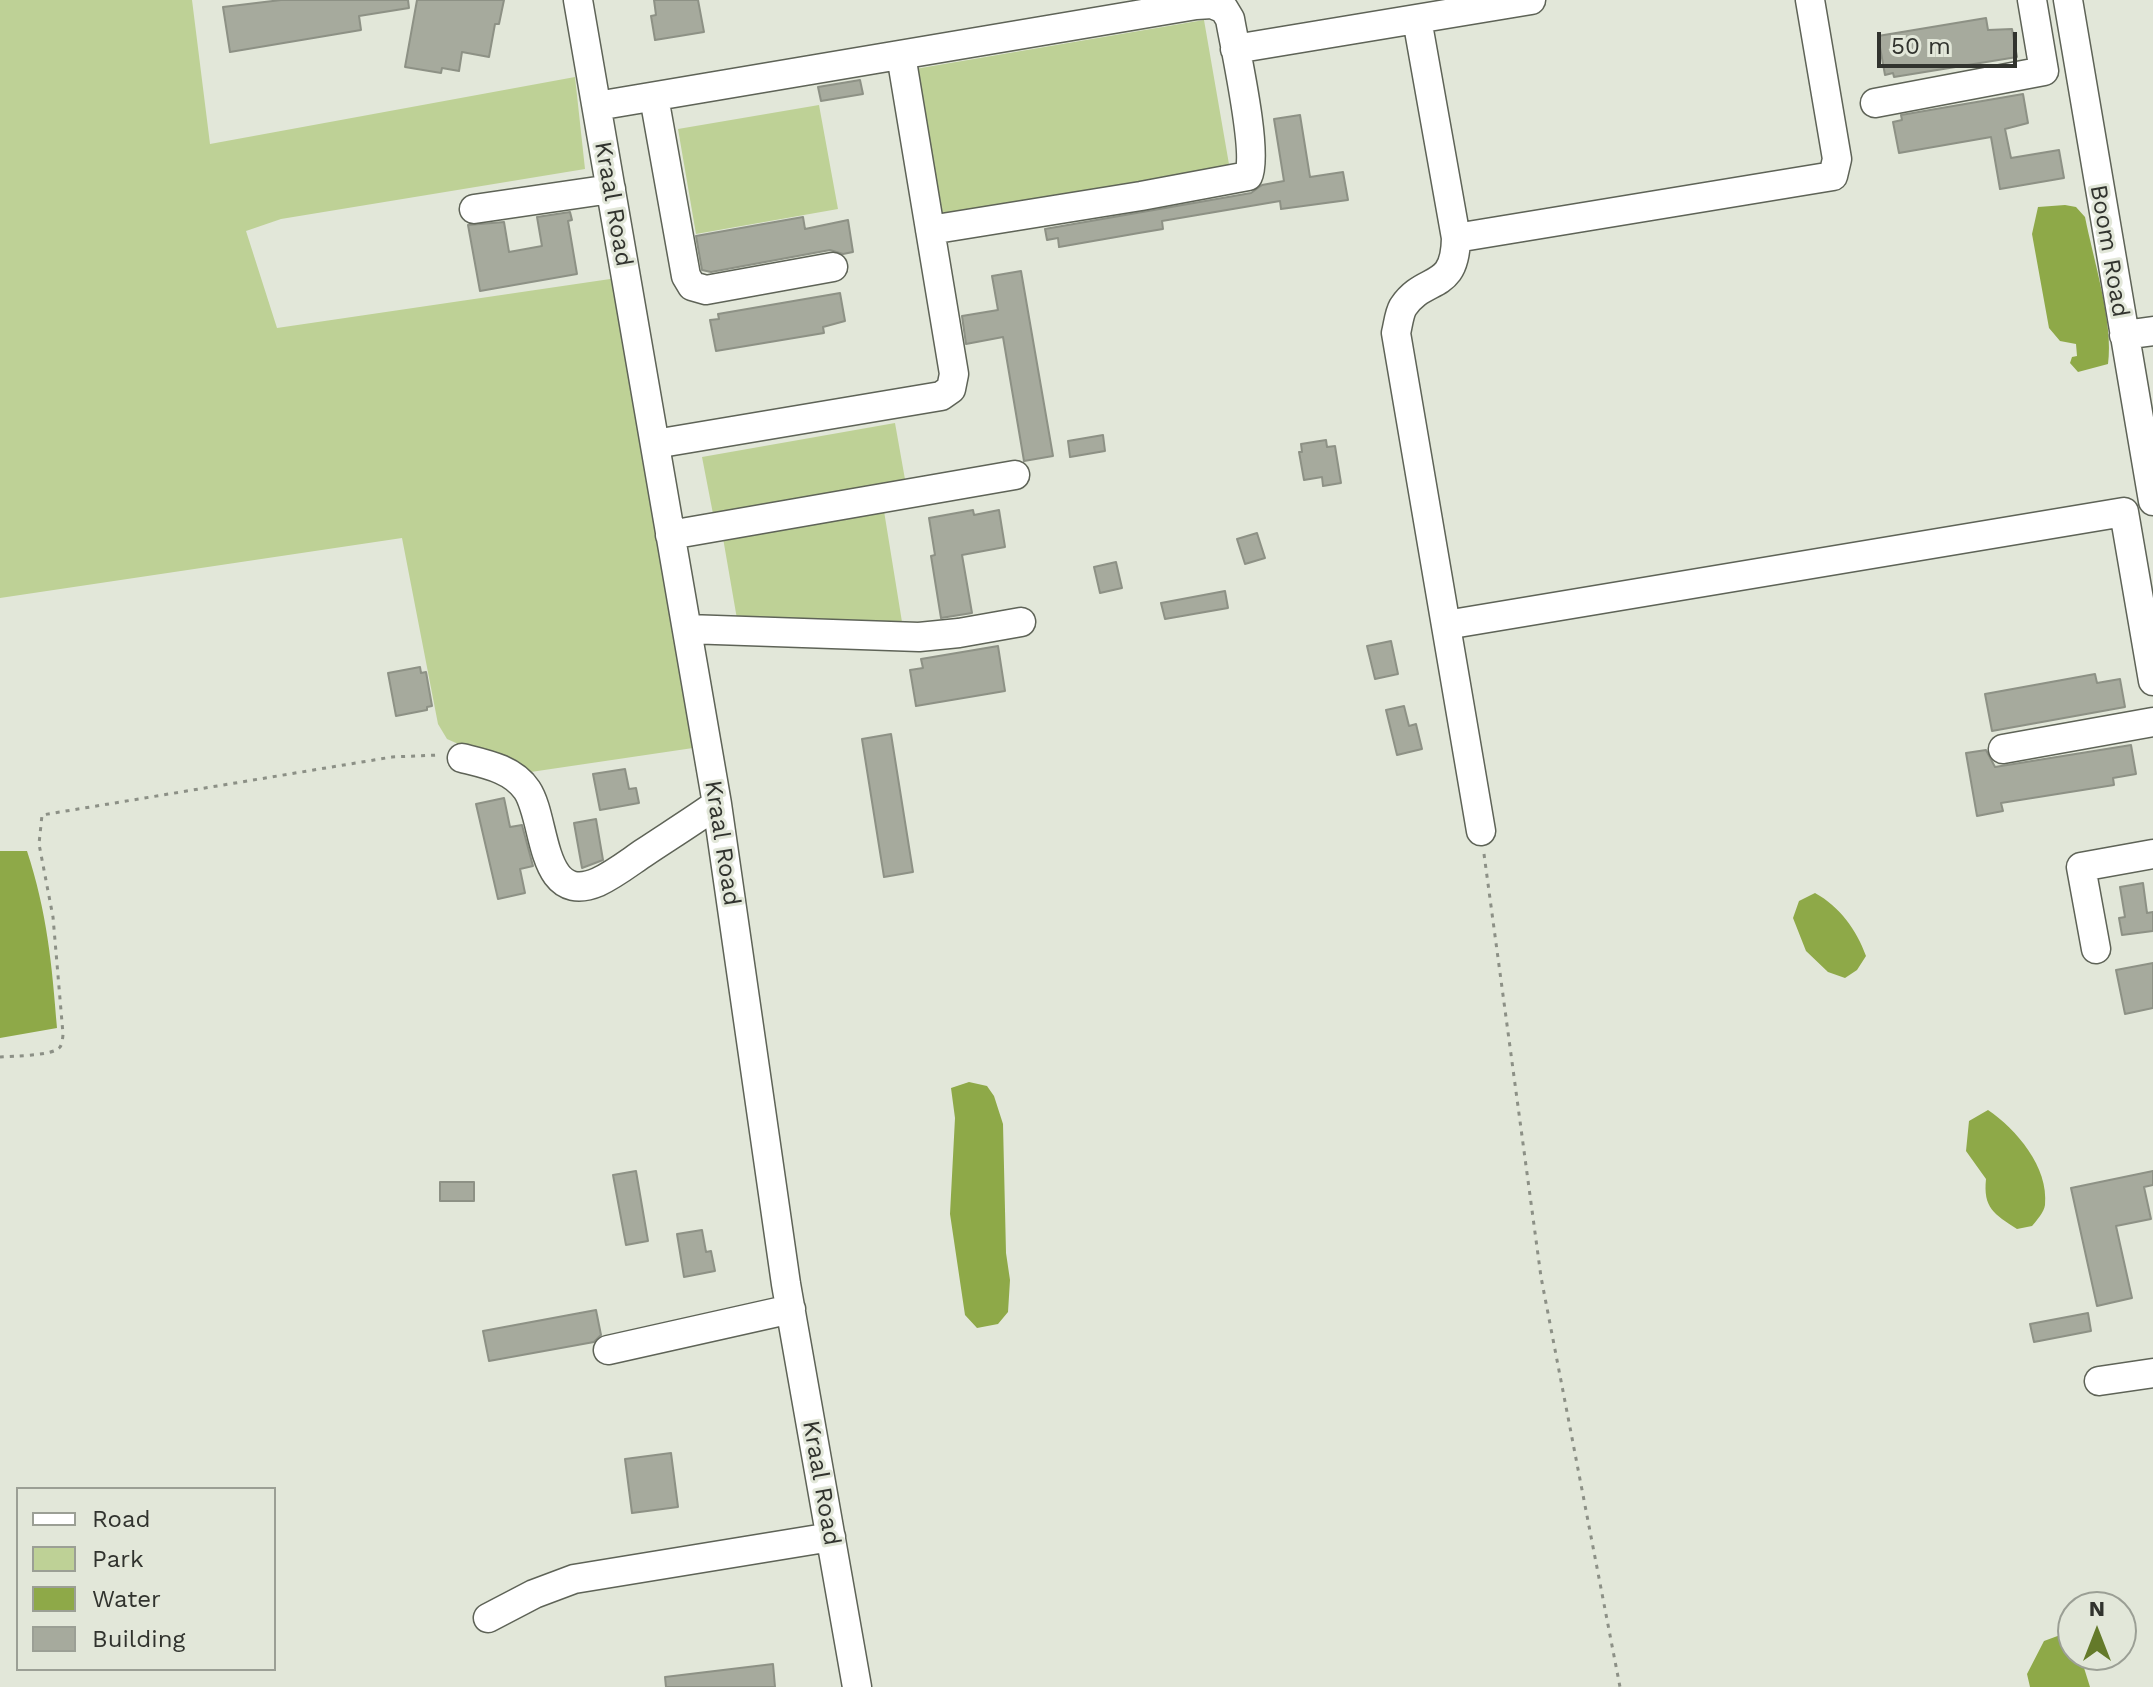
<!DOCTYPE html>
<html>
<head>
<meta charset="utf-8">
<style>
  body { margin:0 }
  #map { position:relative; width:2153px; height:1687px; overflow:hidden; background:#e2e7d9; font-family:"Work Sans",sans-serif }
  canvas { display:block }
  .legend { position:absolute; left:16px; top:1487px; width:260px; height:184px; box-sizing:border-box; background:#e2e7d9; border:2px solid #9b9f95; margin:0; padding:10px 14px; list-style:none; font-size:24px; color:#31332e }
  .legend li { display:flex; align-items:center; gap:16px; height:40px }
  .legend b { width:40px; border:2px solid #9b9f95 }
  .north { position:absolute; left:2057px; top:1591px; width:80px; height:80px; box-sizing:border-box; background:#e2e7d9; border:2px solid #9b9f95; border-radius:50%; rotate:0deg; font-size:22px; font-weight:700; line-height:32px; text-align:center; color:#31332e }
  .north::after { content:''; display:block; margin:auto; width:28px; height:36px; background:#647a2a; clip-path:polygon(50% 0,100% 100%,50% 72%,0 100%) }
  .scale { position:absolute; left:1877px; top:32px; width:140px; height:36px; box-sizing:border-box; border:4px solid #31332e; border-top:0; padding-left:10px; font-size:24px; line-height:28px; white-space:nowrap; color:#31332e; -webkit-text-stroke:6px #e2e7d9; paint-order:stroke }
</style>
</head>
<body>
<div id="map">
<canvas width="2153" height="1687"></canvas>
<ul class="legend">
<li><b style="height:10px;background:#fff"></b>Road</li>
<li><b style="height:22px;background:#bed196"></b>Park</li>
<li><b style="height:22px;background:#8ea948"></b>Water</li>
<li><b style="height:22px;background:#a6aa9d"></b>Building</li>
</ul>
<div class="north">N</div>
<div class="scale">50 m</div>
</div>
<script>
const c = document.querySelector('canvas').getContext('2d');
c.lineJoin = 'round';
function fill(path, color) { c.fillStyle = color; c.fill(path, 'evenodd'); }
function strokePath(path, color, width, dash) { c.strokeStyle = color; c.lineWidth = width; c.lineCap = dash ? 'butt' : 'round'; c.setLineDash(dash || []); c.stroke(path); }
function label(font, color, halo, rows, align = 'center') {
  c.font = font + ' "Work Sans",sans-serif'; c.lineWidth = 6; c.setLineDash([]); c.textBaseline = 'middle'; c.strokeStyle = halo; c.fillStyle = color; for (const [text, x, y, turn = 0] of rows) {
    c.save(); c.translate(x, y); c.rotate((+turn || 0) * Math.PI / 180); c.textAlign = isNaN(turn) ? turn : align; if (halo) c.strokeText(text, 0, 0); c.fillText(text, 0, 0); c.restore();
  }
}
const green = new Path2D(`
  M0,0H192L210,144L575,77L585,169L281,219L246,231L277,328L617,278L693,748L524,773L447,739L438,724L402,538L0,598Z
  M1204,20L1230,170L941,219L915,69Z
  M819,105L838,209L696,234L678,129Z
  M895,423L906,485L714,519L702,457Z
  M884,511L902,622L737,619L723,538Z`);
const water = new Path2D(`
  M2065,205L2076,207L2085,217C2093,258 2114,324 2108,364L2078,372L2070,363L2072,357L2077,356L2076,344L2060,341L2049,328L2032,234L2038,207Z
  M0,851H27C47,912 52,964 57,1028L0,1038Z
  M1815,893C1840,907 1856,929 1866,956L1857,970L1845,978L1828,972L1806,951L1793,918L1799,901Z
  M969,1082L987,1086L994,1096L1003,1124L1006,1253L1010,1280L1008,1312L998,1324L977,1328L965,1315L950,1214L955,1118L951,1088Z
  M1988,1110C2016,1129 2049,1167 2045,1205C2044,1212 2037,1220 2032,1226L2017,1229C1994,1214 1983,1208 1986,1179L1966,1151L1969,1121Z
  M2063,1634L2073,1643V1655H2080L2090,1687H2030L2027,1674L2044,1641Z`);
const building = new Path2D(`
  M281,0H408L409,8L359,16L361,30L230,52L223,7Z
  M417,0H504L499,24H495L489,57L462,52L459,71L442,68L441,73L405,67Z
  M654,0H698L704,32L655,40L651,16L656,15Z
  M1986,18L1988,30L2012,29L2017,57L1894,77L1893,73L1885,75L1878,36Z
  M860,80L863,94L821,101L818,87Z
  M2023,94L2028,123L2005,129L2011,158L2059,150L2064,178L2000,189L1991,137L1899,153L1893,122L1902,120L1901,115Z
  M1300,115L1310,177L1343,172L1348,200L1281,209L1280,201L1162,221L1163,229L1139,233L1059,247L1058,238L1047,240L1045,229L1251,193L1262,185L1284,181L1274,119Z
  M570,212L572,220L568,221L577,274L480,291L468,225L504,222L509,252L542,246L537,217Z
  M803,217L805,229L848,220L853,252L843,254L830,250L711,272L702,270L696,236Z
  M1021,271L1053,456L1024,461L1003,337L966,344L962,316L998,310L992,276Z
  M840,293L845,321L823,327L824,333L716,351L710,320L719,319L718,314Z
  M1103,435L1105,451L1070,457L1068,441Z
  M1326,440L1327,447L1335,446L1341,483L1323,486L1322,477L1304,480L1299,452H1302L1301,444Z
  M973,510L974,515L999,510L1005,547L962,555L972,613L941,618L931,556L935,555L929,518Z
  M1257,533L1265,558L1245,564L1237,539Z
  M1116,562L1122,588L1100,593L1094,567Z
  M1225,591L1228,608L1165,619L1161,603Z
  M1391,641L1398,674L1375,679L1367,646Z
  M998,646L1005,691L916,706L910,670L923,668L921,659Z
  M420,667L421,673L426,672L432,706L427,707V710L396,716L388,673Z
  M2095,674L2097,683L2120,679L2125,707L1992,731L1985,694Z
  M1404,706L1409,726L1416,724L1422,749L1397,755L1386,710Z
  M891,734L913,872L884,877L862,739Z
  M2131,745L2136,774L2113,778L2114,785L2001,803L2003,811L1977,816L1966,753L1986,750L1995,767Z
  M625,769L629,789L636,788L639,803L600,810L593,774Z
  M504,798L510,827L522,825L533,866L520,869L525,893L498,899L476,804Z
  M596,819L603,860L582,868L574,823Z
  M2143,883L2147,913L2153,912V931L2122,935L2119,918L2125,917L2120,887Z
  M2153,963V1008L2125,1014L2116,970Z
  M636,1171L648,1241L626,1245L613,1175Z
  M2153,1171V1185L2144,1187L2151,1219L2116,1226L2132,1298L2097,1306L2071,1188Z
  M440,1182H474V1201H440Z
  M702,1230L706,1252L711,1251L715,1271L684,1277L677,1234Z
  M596,1310L601,1335L594,1342L489,1361L483,1331Z
  M2088,1313L2091,1331L2034,1342L2030,1324Z
  M671,1453L678,1507L632,1513L625,1459Z
  M773,1664L775,1687H666L665,1677Z`);
const path = new Path2D(`
  M1484,854L1541,1277L1620,1687
  M0,1057C12,1056 54,1056 60,1047C62,1045 63,1036 63,1034L53,917L39,844L42,815L392,757L439,755`);
const minor = new Path2D(`
  M578,0L717,804L786,1284L857,1687
  M2068,0L2153,501
  M1417,19L1456,238L1833,176L1837,159L1810,0
  M1235,49L1531,0
  M654,97L686,276L692,286L706,290L833,267
  M1875,103L2044,71L2032,0
  M597,106L1196,5L1212,4L1224,9L1230,19C1235,48 1259,154 1248,176L1141,196L930,230
  M474,209L611,189
  M1456,238C1455,293 1425,274 1403,307C1399,314 1398,325 1396,333L1481,831
  M2124,335L2153,331
  M655,444L941,396L951,389L954,374L901,55
  M670,535L1015,475
  M1446,625L2124,512L2153,681
  M687,629L919,637L959,633L1021,622
  M2003,749L2153,722
  M462,758C486,764 513,769 527,790C547,820 539,907 598,882C615,874 630,862 645,852C669,836 693,821 717,804
  M2096,949L2081,867L2153,854
  M608,1350L791,1309
  M2099,1381L2153,1373
  M488,1618L534,1594L574,1579L831,1537`);
const streetNames = [
  ["Kraal Road",613,204,80],
  ["Boom Road",2109,251,80],
  ["Kraal Road",722,843,81],
  ["Kraal Road",821,1483,80]
];
fill(green, '#bed196');
fill(water, '#8ea948');
fill(building, '#a6aa9d');
strokePath(building, '#8d9185', 2);
strokePath(minor, '#5e6357', 31);
strokePath(path, '#8c9086', 3, [4, 6]);
strokePath(minor, '#fff', 28);
label('24px', '#31332e', '#e2e7d9', streetNames);
</script>
</body>
</html>
